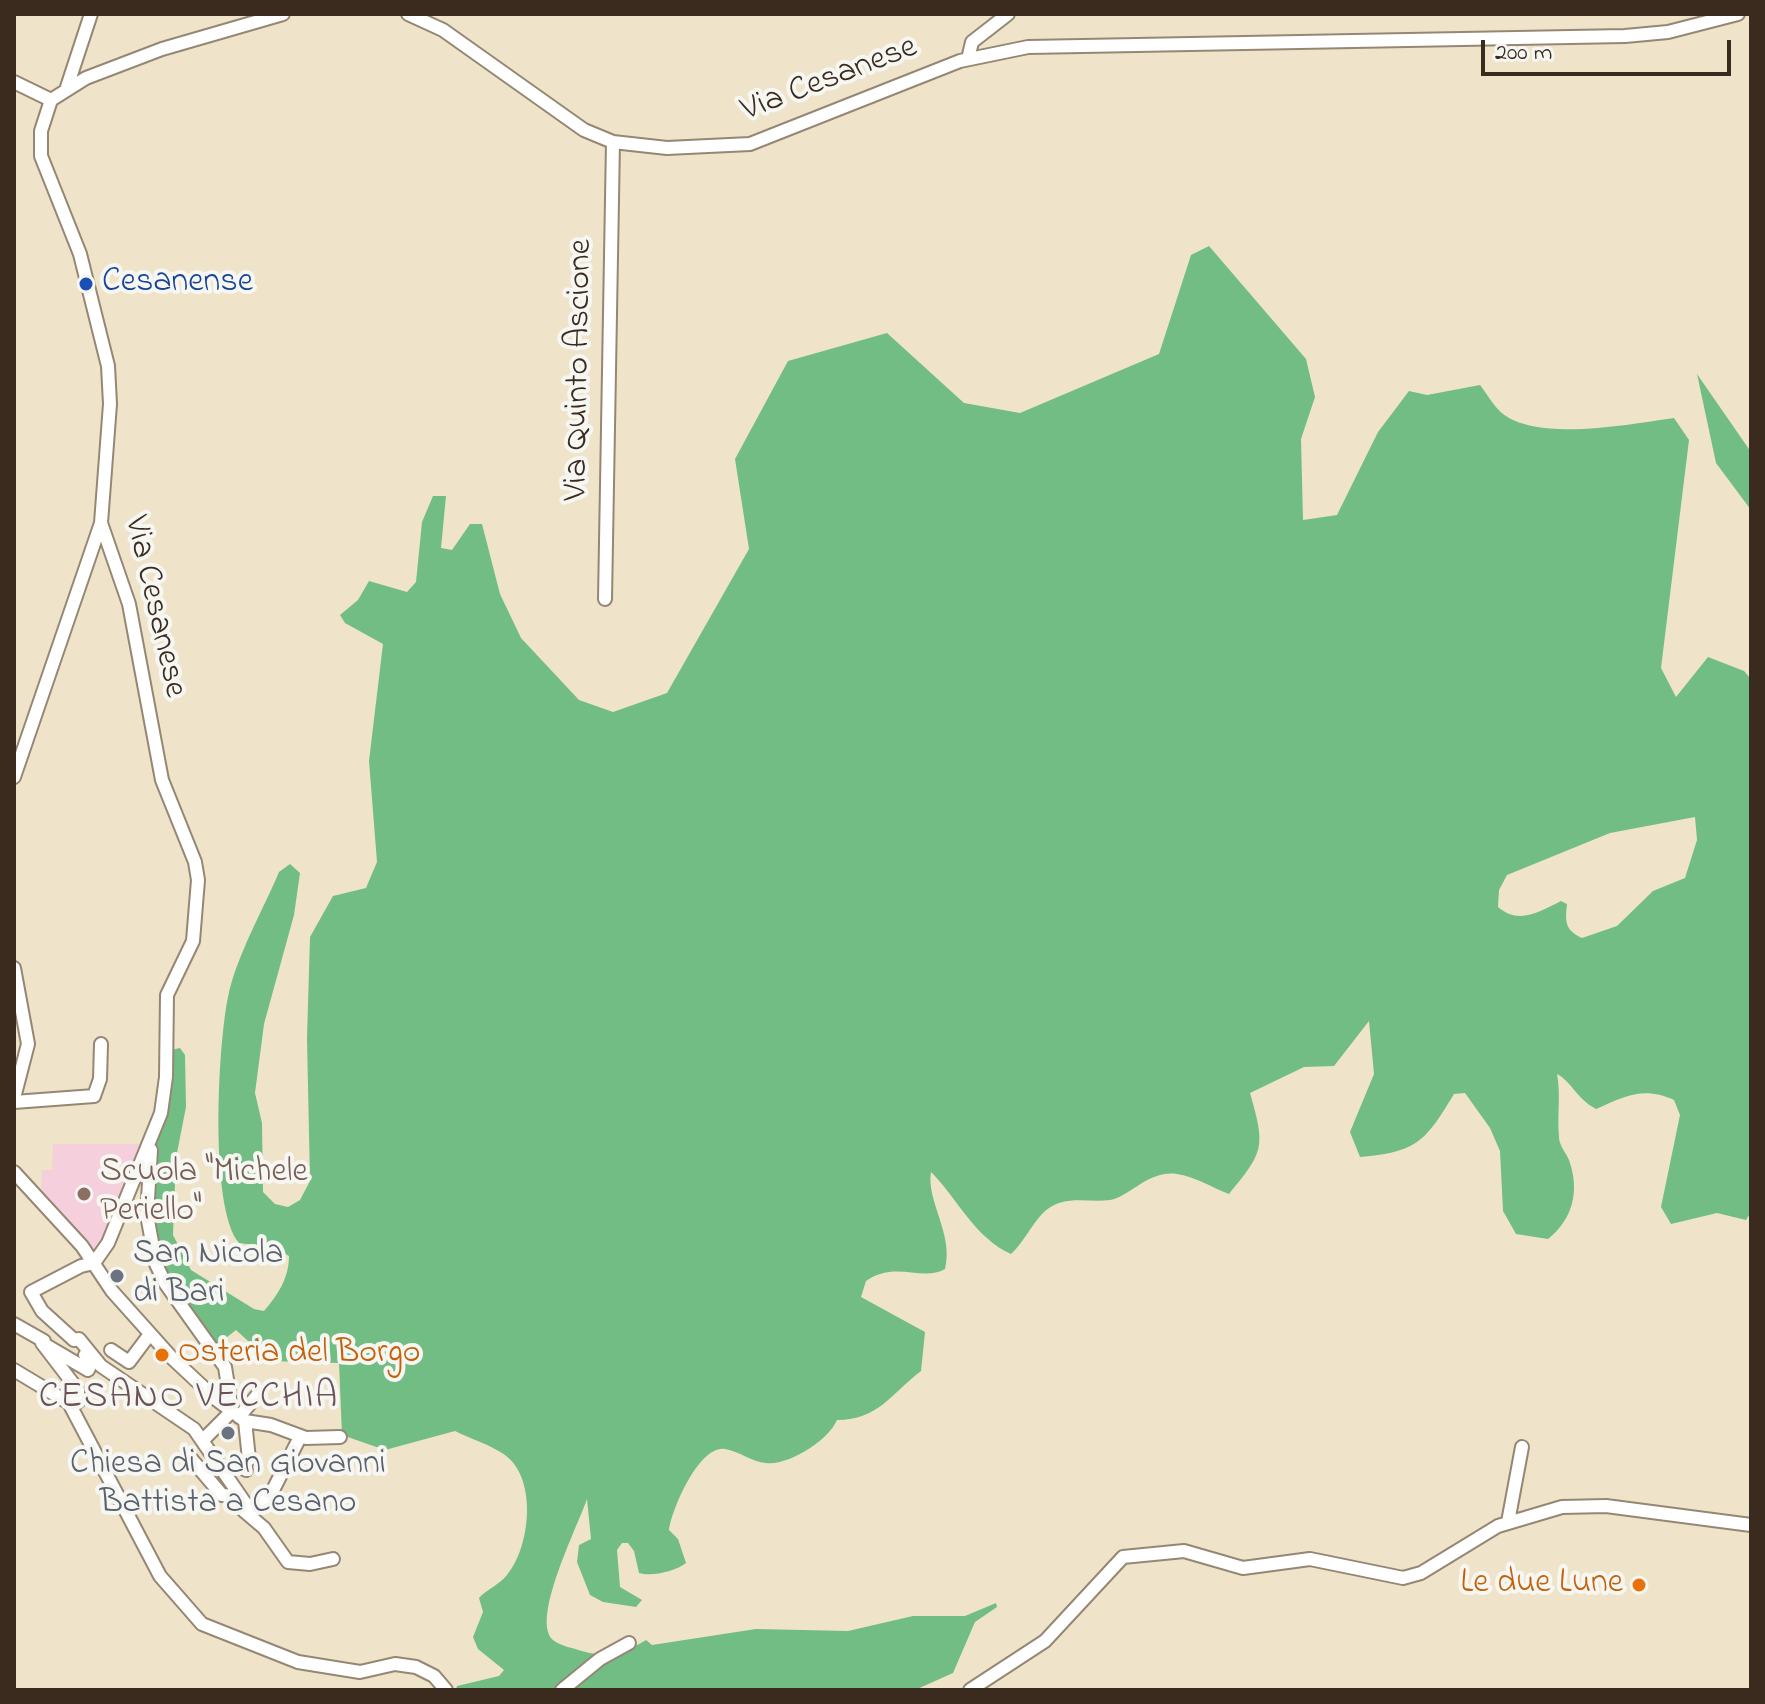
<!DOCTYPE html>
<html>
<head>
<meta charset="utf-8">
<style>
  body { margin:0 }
  #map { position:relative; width:1765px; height:1704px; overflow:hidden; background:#efe4c9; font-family:"Indie Flower",sans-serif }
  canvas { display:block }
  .frame { position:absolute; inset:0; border:16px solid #3b2a1e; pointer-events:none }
  .scale { position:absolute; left:1481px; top:40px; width:250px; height:36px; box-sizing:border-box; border:4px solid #3b2a1e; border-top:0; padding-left:10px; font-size:24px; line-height:28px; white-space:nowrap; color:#3b2a1e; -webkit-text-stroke:6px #f6f6f2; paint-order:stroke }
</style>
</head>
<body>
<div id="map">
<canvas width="1765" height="1704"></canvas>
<div class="frame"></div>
<div class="scale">200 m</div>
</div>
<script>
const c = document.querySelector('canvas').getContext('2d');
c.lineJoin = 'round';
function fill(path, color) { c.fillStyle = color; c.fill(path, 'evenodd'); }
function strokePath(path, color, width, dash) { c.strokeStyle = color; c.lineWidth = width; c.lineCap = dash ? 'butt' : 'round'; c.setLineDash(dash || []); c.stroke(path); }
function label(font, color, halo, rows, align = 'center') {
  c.font = font + ' "Indie Flower",sans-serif'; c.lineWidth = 8; c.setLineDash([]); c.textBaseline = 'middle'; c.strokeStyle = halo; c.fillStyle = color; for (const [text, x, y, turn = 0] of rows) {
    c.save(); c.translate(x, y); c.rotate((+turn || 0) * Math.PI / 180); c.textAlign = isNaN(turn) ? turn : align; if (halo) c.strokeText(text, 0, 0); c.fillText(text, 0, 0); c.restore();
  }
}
const built = new Path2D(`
  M53,1144H145L102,1247L90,1249L41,1191L42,1170H52Z`);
const forest = new Path2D(`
  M1209,246L1306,359L1315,397L1301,439L1303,520L1337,515L1378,432L1409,391L1427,395L1480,385C1487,394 1494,407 1503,414C1540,442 1631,424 1674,418L1689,440L1661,668L1676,697L1708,657L1744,671L1751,679V1212L1746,1220L1717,1213L1671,1224L1661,1207L1680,1115L1674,1100C1644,1086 1625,1096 1596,1109C1576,1098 1571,1081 1557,1074C1561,1095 1557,1115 1559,1137C1559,1145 1566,1153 1569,1160C1580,1191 1573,1219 1548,1239L1516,1234L1503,1211L1500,1151L1490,1128L1465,1093L1454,1094C1425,1142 1417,1152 1360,1157L1350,1132L1374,1074L1369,1021L1334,1066L1304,1067L1250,1093C1265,1146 1265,1151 1229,1194C1213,1188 1194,1176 1177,1174C1148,1170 1130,1197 1110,1200C1087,1203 1065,1194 1045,1211C1032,1223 1025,1241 1011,1254C975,1238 957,1198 931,1172C926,1201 954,1234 945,1269C922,1282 895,1260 866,1281L861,1297L925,1332L921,1371C891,1394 878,1420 837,1420C829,1440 788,1466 766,1463C752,1462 739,1451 725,1449C699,1445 672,1509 669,1530L678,1539L686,1563C676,1571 652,1577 639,1573L634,1551L628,1543H622L617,1550L620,1587L642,1600L636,1607L603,1602L590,1595L577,1562L579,1545L591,1539L587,1499C578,1526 530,1620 553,1640C560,1646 573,1648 582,1651C606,1658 625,1653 646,1640L652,1645L756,1629L848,1631L913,1616H965L996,1603L997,1607L975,1622L953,1673L915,1690H456L457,1686L499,1676L504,1670L478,1649L473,1637L483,1612L479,1598C487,1589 499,1585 507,1575C530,1548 538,1479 505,1455C491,1445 471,1439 455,1431L385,1450L342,1435L339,1363L270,1361L236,1330L216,1346C198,1321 176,1296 162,1270C134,1214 160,1109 171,1050L180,1048L185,1055L186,1107L176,1158L173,1235L191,1270L254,1309L264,1311C278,1295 289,1278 289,1256L274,1248L239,1243C209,1208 218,1044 228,997C236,957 263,910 279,872L290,864L300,873L294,915L264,1024L255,1093L262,1123L263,1192L275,1204L288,1207L300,1200L310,1181L307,1038L310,937L333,896L366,888L377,862L369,761L383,644L345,623L340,615L358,600L369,581L407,592L416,582L422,522L433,496H446L441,548L452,550L470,524H482L500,594L521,638L579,700L613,712L667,693L749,549L735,459L788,361L887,333L964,403L1020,413L1159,354L1191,255ZM1695,817L1697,840L1685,878L1653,891L1617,926L1582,938C1565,930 1565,922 1567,904L1561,901C1539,912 1519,925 1498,907L1499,890L1507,875L1610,833Z
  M1697,374L1751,452V510L1716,463Z`);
const minor = new Path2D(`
  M408,14L443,30L584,130L613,142L667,148L750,144L960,61L1028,47L1625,36L1668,32L1738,14
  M968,59L972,42L1008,14
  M14,82L51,100
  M67,87L91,14
  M605,599L613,142
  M14,777L101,523
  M14,968L28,1044L14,1098
  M14,1102L94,1096L100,1079L101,1044
  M151,1150L147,1215L156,1264L165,1283L225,1367L232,1411
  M14,1172L82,1246L112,1291L172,1358L217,1400L245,1421L271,1425L306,1438L340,1437
  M94,1263L108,1243L161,1113L166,1077L167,995L193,941L198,880L195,862L162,780L129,604L101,523L110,404L108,366L80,254L41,156V131L51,100L86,78L162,49L283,14
  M94,1263L81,1266L31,1292L42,1311L74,1340L79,1339L101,1366L194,1429L252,1513L273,1490L300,1437
  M14,1324L44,1341
  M111,1350L129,1362L150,1334
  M14,1370L69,1403L160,1576L202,1624L298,1662L360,1672L395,1664L416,1667L434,1676L446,1690
  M69,1403L78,1402V1390L42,1343L88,1370L91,1364L85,1355
  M239,1417L259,1393
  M245,1421L249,1459L244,1465L246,1470
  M203,1440L232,1411
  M187,1454L222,1495L232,1496
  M244,1511L264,1528L288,1562L310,1564L333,1559
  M1508,1522L1522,1447
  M562,1690L600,1659L629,1643
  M970,1690L1045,1641L1123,1557L1184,1551L1243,1568L1310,1559L1403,1578L1421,1573L1498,1526L1562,1507L1606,1506L1751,1525`);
const markers = [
  [86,284,8,"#1a4fb4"],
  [84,1194,8,"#8d6e63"],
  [117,1276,8,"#6b7280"],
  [162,1355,8,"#e8710a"],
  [228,1433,8,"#6b7280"],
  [1639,1585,8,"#e8710a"]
];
const streetNames = [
  ["Via Cesanese",830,81,-21],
  ["Via Quinto Ascione",581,370,-89],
  ["Via Cesanese",153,607,77]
];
const transitNames = [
  ["Cesanense",102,284]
];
const educationNames = [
  ["Scuola \"Michele",100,1174],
  ["Periello\"",100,1213]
];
const worshipNames = [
  ["San Nicola",133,1256],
  ["di Bari",133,1295],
  ["Chiesa di San Giovanni",228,1466,"center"],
  ["Battista a Cesano",228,1505,"center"]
];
const foodNames = [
  ["Osteria del Borgo",178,1355],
  ["Le due Lune",1623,1585,"right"]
];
const neighbourhoodNames = [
  ["CESANO VECCHIA",189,1400]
];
fill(built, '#f5cfdb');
fill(forest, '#72bd84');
strokePath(minor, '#958774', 16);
strokePath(minor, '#fff', 12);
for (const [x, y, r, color] of markers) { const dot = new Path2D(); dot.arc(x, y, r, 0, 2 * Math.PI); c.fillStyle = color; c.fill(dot); strokePath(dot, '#f6f6f2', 3); }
label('34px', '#3b2a1e', '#f6f6f2', streetNames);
label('34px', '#164399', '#f6f6f2', transitNames, 'left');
label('34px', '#785e54', '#f6f6f2', educationNames, 'left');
label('34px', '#5b616d', '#f6f6f2', worshipNames, 'left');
label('34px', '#c56008', '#f6f6f2', foodNames, 'left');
c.letterSpacing = '2px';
label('36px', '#6b5259', '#f6f6f2', neighbourhoodNames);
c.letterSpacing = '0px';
</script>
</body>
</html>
